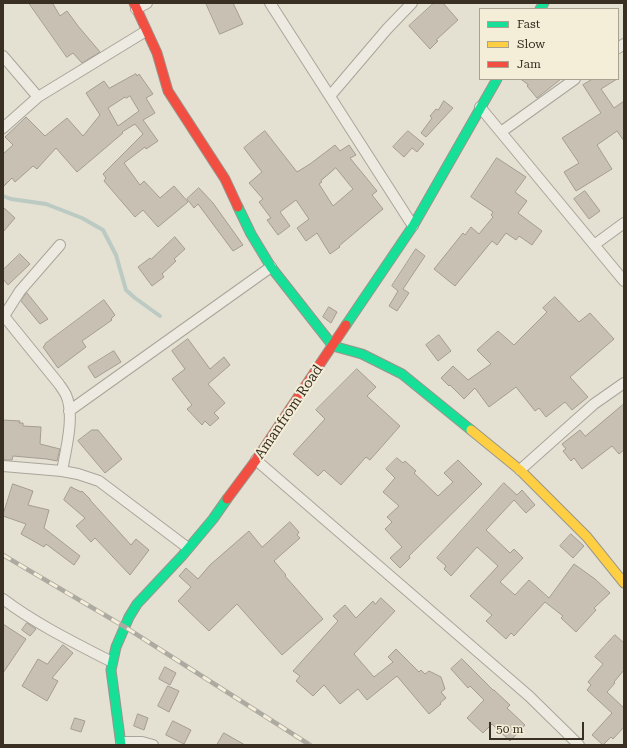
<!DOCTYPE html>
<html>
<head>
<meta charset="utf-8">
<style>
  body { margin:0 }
  #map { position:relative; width:627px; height:748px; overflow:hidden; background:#e4e0d2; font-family:"Roboto Serif",serif }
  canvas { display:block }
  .frame { position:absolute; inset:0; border:4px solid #392f22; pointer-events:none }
  .legend { position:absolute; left:479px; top:8px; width:140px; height:72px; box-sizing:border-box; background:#f4eed9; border:1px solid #a9a290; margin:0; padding:5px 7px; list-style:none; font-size:12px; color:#392f22 }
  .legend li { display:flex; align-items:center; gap:8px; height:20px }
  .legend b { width:20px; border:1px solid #a9a290 }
  .scale { position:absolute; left:489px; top:722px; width:95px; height:18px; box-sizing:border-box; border:2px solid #392f22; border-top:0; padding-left:5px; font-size:12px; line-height:14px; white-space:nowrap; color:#392f22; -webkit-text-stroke:3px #f4eed9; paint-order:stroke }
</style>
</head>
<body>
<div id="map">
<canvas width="627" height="748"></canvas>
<div class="frame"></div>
<ul class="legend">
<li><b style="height:5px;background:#16e098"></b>Fast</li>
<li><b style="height:5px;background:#ffcf43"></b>Slow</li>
<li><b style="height:5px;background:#f24e42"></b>Jam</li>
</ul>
<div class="scale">50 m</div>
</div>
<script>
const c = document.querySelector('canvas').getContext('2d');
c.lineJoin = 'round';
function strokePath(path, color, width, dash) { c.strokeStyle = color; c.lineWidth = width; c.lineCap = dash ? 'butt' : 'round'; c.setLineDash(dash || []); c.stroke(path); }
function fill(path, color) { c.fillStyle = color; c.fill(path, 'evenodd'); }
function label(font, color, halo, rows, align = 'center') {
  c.font = font + ' "Roboto Serif",serif'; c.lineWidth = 4; c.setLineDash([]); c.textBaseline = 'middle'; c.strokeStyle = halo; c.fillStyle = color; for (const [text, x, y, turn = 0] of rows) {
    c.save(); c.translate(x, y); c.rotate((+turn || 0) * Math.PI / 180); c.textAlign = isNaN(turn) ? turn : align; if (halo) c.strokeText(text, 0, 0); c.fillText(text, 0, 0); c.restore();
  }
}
const stream = new Path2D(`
  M3,196L11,199L46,204L82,218L103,230L116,255L126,290L135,298L160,316`);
const building = new Path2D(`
  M29,3H55L53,4L60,16L67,11L78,26L100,52L82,63L73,53L67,57Z
  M206,3H233L243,24L220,34Z
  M434,3H443L458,20L436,40L438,41L430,49L409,26Z
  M136,74L137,76L139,74L153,94L146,98L155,113L143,120L158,141L146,149L145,147L124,163L140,185L144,181L160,198L174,186L188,202L158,227L143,210L135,217L104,181L106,178L103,174L143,134L135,124L122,132L123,133L77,172L56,148L37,169L33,166L15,182L12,178L3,187V154L13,145L5,137L26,117L45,136L67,118L83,136L100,115L86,93L104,81L109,88ZM130,96L139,111L118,126L108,108L125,97L126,98Z
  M521,79H561L537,98L527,86L528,85Z
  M593,79H617L601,89L614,108L624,101V141L617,131L597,145L612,169L576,191L564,172L579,163L562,138L601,113L583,85Z
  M444,101L453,108L426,137L421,133L432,118L430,116L436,109L438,110Z
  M265,131L297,172L310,164L335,145L340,151L349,145L356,155L350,158L377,191L372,195L383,209L339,246L340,247L330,254L317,233L306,241L297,228L309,219L296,200L280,212L290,226L278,235L267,220L271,218L259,202L263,199L249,183L262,172L244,148ZM336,168L353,189L333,206L319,184L322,182L321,181Z
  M408,131L424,144L417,152L412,148L404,157L393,147Z
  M497,158L526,177L515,192L527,201L518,213L542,231L532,245L519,236L516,240L506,233L497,245L492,241L455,286L434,269L463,233L465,235L471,227L479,234L493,217L491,215L493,212L471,197Z
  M199,188L213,203L243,245L233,251L198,204L194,208L187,199Z
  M585,191L600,211L589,219L574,199Z
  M3,207L15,218L3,232Z
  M175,237L185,249L174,259L176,261L162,274L164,277L152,286L138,267L150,258L151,259Z
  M416,249L425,256L403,289L409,293L397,311L389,306L398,291L392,286Z
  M20,254L30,264L8,285L3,279V270Z
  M27,293L48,319L40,324L21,301Z
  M555,297L579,322L590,313L614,339L570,377L588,397L572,410L565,402L546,417L539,408L535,411L516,387L489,407L475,388L464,399L450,385L449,386L441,378L453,366L468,380L491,364L477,350L498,331L514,345L547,312L543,308Z
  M104,300L115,315L111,319L112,320L82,341L86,347L58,368L43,347L45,345V344Z
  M329,307L337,312L331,323L323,317Z
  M439,335L451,351L438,361L426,345Z
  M188,339L210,369L224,357L230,365L208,384L225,403L214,413L219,418L210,426L205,421L202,425L187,409L192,405L172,379L185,369L172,351Z
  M114,351L121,362L95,378L88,367Z
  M357,369L376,387L367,396L400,426L370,460L366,457L341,485L324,470L318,476L293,454L325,419L316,410Z
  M624,404V450L619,454L612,446L582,469L574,458L571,461L563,451L566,449L562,444L580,430L585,436Z
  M3,420L20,421L19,423H23V426L41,427L40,444L60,449L57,461L47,459L13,456L12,460H3Z
  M92,430H98L122,459L105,473L78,441Z
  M397,458L403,463L405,461L416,471L414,473L438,496L453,482L444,473L458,460L482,484L409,556L410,558L400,568L390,558L402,547L385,529L392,522L387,517L399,506L383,492L395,478L386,469Z
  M504,483L517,495L522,490L535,505L526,513L514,500L486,530L510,553L514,549L523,558L500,582L515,595L529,580L549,598L574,564L595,579L610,593L594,608L596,610L576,632L561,618L563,616L545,602L514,636L511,633L506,639L486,621L492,615L470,596L498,566L477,547L451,576L444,569L446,566L437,558Z
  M13,484L33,491L28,505L49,510L44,528L80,556L74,565L46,544L44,547L21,534L26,524L3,516Z
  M71,487L81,492L82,491L90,499V500L131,545L136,539L149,550L130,575L95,538L91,542L76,526L85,518L64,500Z
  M290,522L299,532L297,535L300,538L274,561L286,575L285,576L323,619L282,655L237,604L209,631L178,601L191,587L179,576L186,568L198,579L210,565L249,531L262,547Z
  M571,534L584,546L573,558L560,546Z
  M381,598L395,611L354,654L374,677L393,662L388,657L396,649L419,672L421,670L425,674L429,671L441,677L445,689L441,692L446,698L440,703L441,704L429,714L397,676L367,700L358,689L340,704L324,685L313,696L296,681L300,676L293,671L338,621L333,616L345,605L356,618L373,601L375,604Z
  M27,623L36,629L30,636L22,630Z
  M3,624L26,639L3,673Z
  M615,635L624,643V670L614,682L615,683L607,692L624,708V727L613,739L611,737L603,745L592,735L612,713L587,690L591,685L588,682L603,664L595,657Z
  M63,645L73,653L52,678L58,681L47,701L22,686L38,659L47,664Z
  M462,659L493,690H494L510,705L507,708L525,725L510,741L492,724L483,733L467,718L484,700L470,686L468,688L451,669Z
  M165,667L176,673L170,685L159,679Z
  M168,686L179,691L169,712L158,706Z
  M138,714L148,718L144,730L134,726Z
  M75,718L85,721L81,732L71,729Z
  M173,721L191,730L184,744L166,735Z
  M224,733L245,745H217Z`);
const street = new Path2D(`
  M270,3L413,226
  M136,9L147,3
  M618,48L624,44
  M3,56L38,97
  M330,96L387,29L412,3
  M480,107L624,281
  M3,128L38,97L146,31
  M501,132L575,79
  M594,245L624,223
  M3,315L59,384C61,387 64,391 66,395C75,415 66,449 62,471
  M4,316L20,291L60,245
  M69,411L271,267
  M256,460L529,696L579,745
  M3,466L62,471L78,474L99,481L188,548
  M520,470L594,404L624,383
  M3,599C36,624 75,643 112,662
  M121,742H142L153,745`);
const fast = new Path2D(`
  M540,9L544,3
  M238,207L251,234L271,267L333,346L362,354L402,374L471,430
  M346,325L413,226L497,79
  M121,745L111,670L116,647L129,617L137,604L182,556L213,519L227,499`);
const slow = new Path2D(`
  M471,430L520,470L587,537L624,583`);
const jam = new Path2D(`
  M134,3L157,53L168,91L225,179L238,207
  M227,499L256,460L346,325`);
const rail = new Path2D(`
  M3,555L125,627L310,745`);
const streetNames = [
  ["Amanfrom Road",289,412,-56]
];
strokePath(stream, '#bbcac3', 4);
fill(building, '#c8c0b3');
strokePath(building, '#a49c91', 1);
strokePath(street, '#aaa59a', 12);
strokePath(fast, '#9a958a', 11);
strokePath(slow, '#9a958a', 11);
strokePath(jam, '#9a958a', 11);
strokePath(street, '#edeae2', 10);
strokePath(fast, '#16e098', 9);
strokePath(slow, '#ffcf43', 9);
strokePath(jam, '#f24e42', 9);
strokePath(rail, '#adaaa2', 4.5);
strokePath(rail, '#f4eed9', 3, [9]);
label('14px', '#392f22', '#f4eed9', streetNames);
</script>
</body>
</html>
